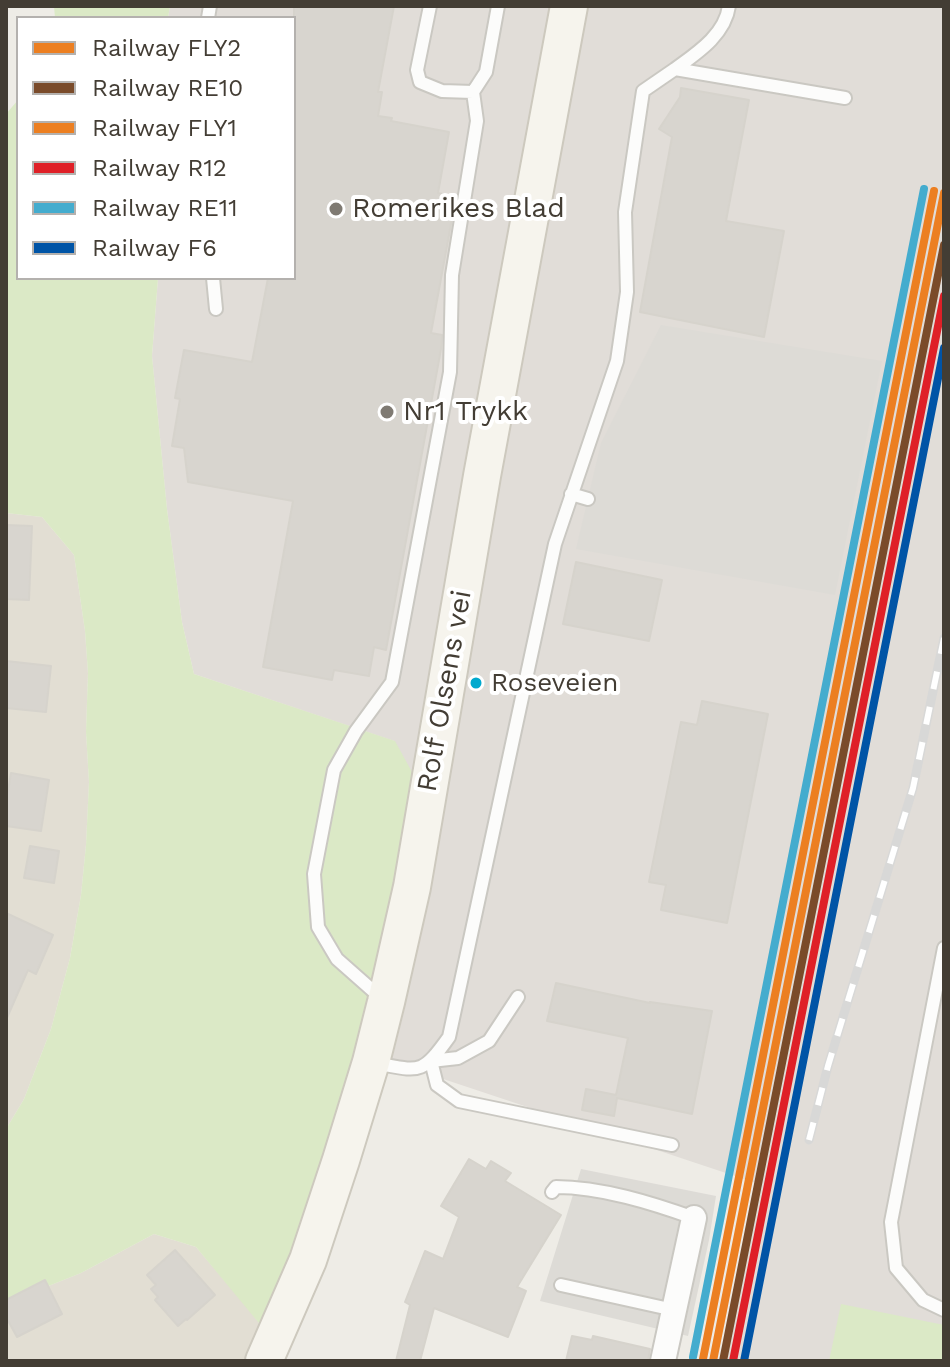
<!DOCTYPE html>
<html>
<head>
<meta charset="utf-8">
<style>
  body { margin:0 }
  #map { position:relative; width:950px; height:1367px; overflow:hidden; background:#eeece6; font-family:"Work Sans",sans-serif }
  canvas { display:block }
  .frame { position:absolute; inset:0; border:8px solid #433d34; pointer-events:none }
  .legend { position:absolute; left:16px; top:16px; width:280px; height:264px; box-sizing:border-box; background:#fff; border:2px solid #b4b1ae; margin:0; padding:10px 14px; list-style:none; font-size:24px; color:#433d34 }
  .legend li { display:flex; align-items:center; gap:16px; height:40px }
  .legend b { width:40px; border:2px solid #b4b1ae }
</style>
</head>
<body>
<div id="map">
<canvas width="950" height="1367"></canvas>
<div class="frame"></div>
<ul class="legend">
<li><b style="height:10px;background:#ec7f21"></b>Railway FLY2</li>
<li><b style="height:10px;background:#7a4b2a"></b>Railway RE10</li>
<li><b style="height:10px;background:#ec7f21"></b>Railway FLY1</li>
<li><b style="height:10px;background:#df2027"></b>Railway R12</li>
<li><b style="height:10px;background:#44acce"></b>Railway RE11</li>
<li><b style="height:10px;background:#0054a6"></b>Railway F6</li>
</ul>
</div>
<script>
const c = document.querySelector('canvas').getContext('2d');
c.lineJoin = 'round';
function fill(path, color) { c.fillStyle = color; c.fill(path, 'evenodd'); }
function strokePath(path, color, width, dash) { c.strokeStyle = color; c.lineWidth = width; c.lineCap = dash ? 'butt' : 'round'; c.setLineDash(dash || []); c.stroke(path); }
function label(font, color, halo, rows, align = 'center') {
  c.font = font + ' "Work Sans",sans-serif'; c.lineWidth = 8; c.setLineDash([]); c.textBaseline = 'middle'; c.strokeStyle = halo; c.fillStyle = color; for (const [text, x, y, turn = 0] of rows) {
    c.save(); c.translate(x, y); c.rotate((+turn || 0) * Math.PI / 180); c.textAlign = isNaN(turn) ? turn : align; if (halo) c.strokeText(text, 0, 0); c.fillText(text, 0, 0); c.restore();
  }
}
const residential = new Path2D(`
  M6,513L42,517L74,555L85,631L88,673L86,732L89,782L86,845L81,895L70,958L51,1029L24,1099L6,1129Z
  M154,1234L196,1247L244,1303L268,1334L258,1361H6V1303L81,1273Z`);
const industrial = new Path2D(`
  M170,6H944V1361H726L762,1185L359,1051L396,880L401,843L394,741L194,674L182,622L167,509L152,356L158,278H294V18H168Z`);
const green = new Path2D(`
  M54,6H170L168,18H55Z
  M18,100V278H158L152,356L167,509L182,622L194,674L395,741L412,772L411,797L401,843L396,880L359,1051L268,1334L196,1247L154,1234L81,1273L6,1303V1129L24,1099L51,1029L70,958L81,895L86,845L89,782L86,732L88,673L85,631L74,555L42,517L6,513V114Z
  M841,1304L944,1325V1361H829Z`);
const parking = new Path2D(`
  M661,325L882,361L835,595L576,549L601,443Z
  M581,1169L716,1196L709,1240L688,1336L540,1301Z`);
const building = new Path2D(`
  M294,6H394L378,92H382L378,116L392,118L391,121L449,132L438,193L456,197L431,333L442,335L441,349L386,650L374,647L369,676L334,670L332,680L263,667L293,501L188,482L184,448L172,446L180,399L175,398L184,350L252,362L268,278H294Z
  M681,88L749,100L726,221L784,231L764,337L640,312L672,137L659,129L680,97Z
  M6,525L32,526L29,600L6,599Z
  M576,562L662,580L649,641L563,624Z
  M6,661L51,666L46,712L6,708Z
  M702,701L768,714L727,923L661,910L666,885L649,882L681,722L697,725Z
  M11,773L49,780L41,831L6,826V802Z
  M30,846L59,851L54,883L24,878Z
  M6,913L53,935L36,974L28,970L6,1020Z
  M556,983L650,1003V1002L712,1011L692,1114L617,1098L614,1116L582,1110L586,1089L616,1095L628,1038L547,1021Z
  M469,1159L486,1169L491,1161L511,1173L505,1181L561,1215L517,1287L526,1291L508,1337L434,1308L420,1361H396L410,1305L405,1302L425,1251L443,1259L459,1217L441,1206Z
  M175,1250L215,1295L187,1320L186,1319L178,1326L155,1300L158,1297L151,1289L156,1285L147,1275Z
  M45,1280L62,1314L17,1337L6,1317V1300Z
  M572,1336L592,1340L593,1336L650,1349L648,1361H566Z`);
const service = new Path2D(`
  M430,6L417,70L420,82L442,91L473,92L486,72L498,6
  M208,18L210,6
  M675,69C697,53 725,35 729,6
  M213,278L216,309
  M571,494L588,499
  M944,948L891,1222L896,1268L923,1300L944,1310
  M380,997L337,959L318,927L314,874L334,770L356,731L392,682L450,372L452,275L477,121L473,92
  M518,997L489,1041L458,1058L431,1061L437,1085L459,1101L672,1145
  M374,1063C420,1071 421,1076 449,1037L555,544L617,361L627,292L625,212L643,91L675,69L845,98
  M552,1192L556,1187C601,1187 652,1203 694,1218
  M561,1285L674,1310`);
const minor = new Path2D(`
  M663,1361L694,1218`);
const secondary = new Path2D(`
  M264,1361L308,1260L341,1160L371,1062L386,1002L412,887L482,476L569,6`);
const rail = new Path2D(`
  M809,1140L828,1066L913,788L944,638`);
const rail1 = new Path2D(`
  M713,1361L944,193`);
const rail2 = new Path2D(`
  M723,1361L944,245`);
const rail3 = new Path2D(`
  M703,1359L934,191`);
const rail4 = new Path2D(`
  M733,1361L944,296`);
const rail5 = new Path2D(`
  M693,1357L924,189`);
const rail6 = new Path2D(`
  M744,1361L944,348`);
const markers = [
  [336,209,8,"#7f7a72"],
  [387,412,8,"#7f7a72"],
  [476,683,7,"#00a9ce"]
];
const busNames = [
  ["Roseveien",491,683]
];
const poiNames = [
  ["Romerikes Blad",352,209],
  ["Nr1 Trykk",403,412]
];
const streetNames = [
  ["Rolf Olsens vei",445,691,-80]
];
fill(residential, '#e2ded3');
fill(industrial, '#e1ddd8');
fill(green, '#dbe9c6');
fill(parking, '#dddbd6');
fill(building, '#d8d5cf');
strokePath(building, '#d6d3cc', 2);
strokePath(service, '#cac8c2', 16);
strokePath(minor, '#cac8c2', 28);
strokePath(secondary, '#cdc9be', 40);
strokePath(service, '#fcfcfb', 12);
strokePath(minor, '#fcfcfb', 24);
strokePath(secondary, '#f6f4ed', 36);
strokePath(rail, '#d8d8d7', 9);
strokePath(rail, '#fff', 6, [18]);
strokePath(rail1, '#ec7f21', 8);
strokePath(rail2, '#7a4b2a', 8);
strokePath(rail3, '#ec7f21', 8);
strokePath(rail4, '#df2027', 8);
strokePath(rail5, '#44acce', 8);
strokePath(rail6, '#0054a6', 8);
for (const [x, y, r, color] of markers) { const dot = new Path2D(); dot.arc(x, y, r, 0, 2 * Math.PI); c.fillStyle = color; c.fill(dot); strokePath(dot, '#fff', 3); }
label('26px', '#433d34', '#fff', busNames, 'left');
label('28px', '#433d34', '#fff', poiNames, 'left');
label('28px', '#433d34', '#fff', streetNames);
</script>
</body>
</html>
